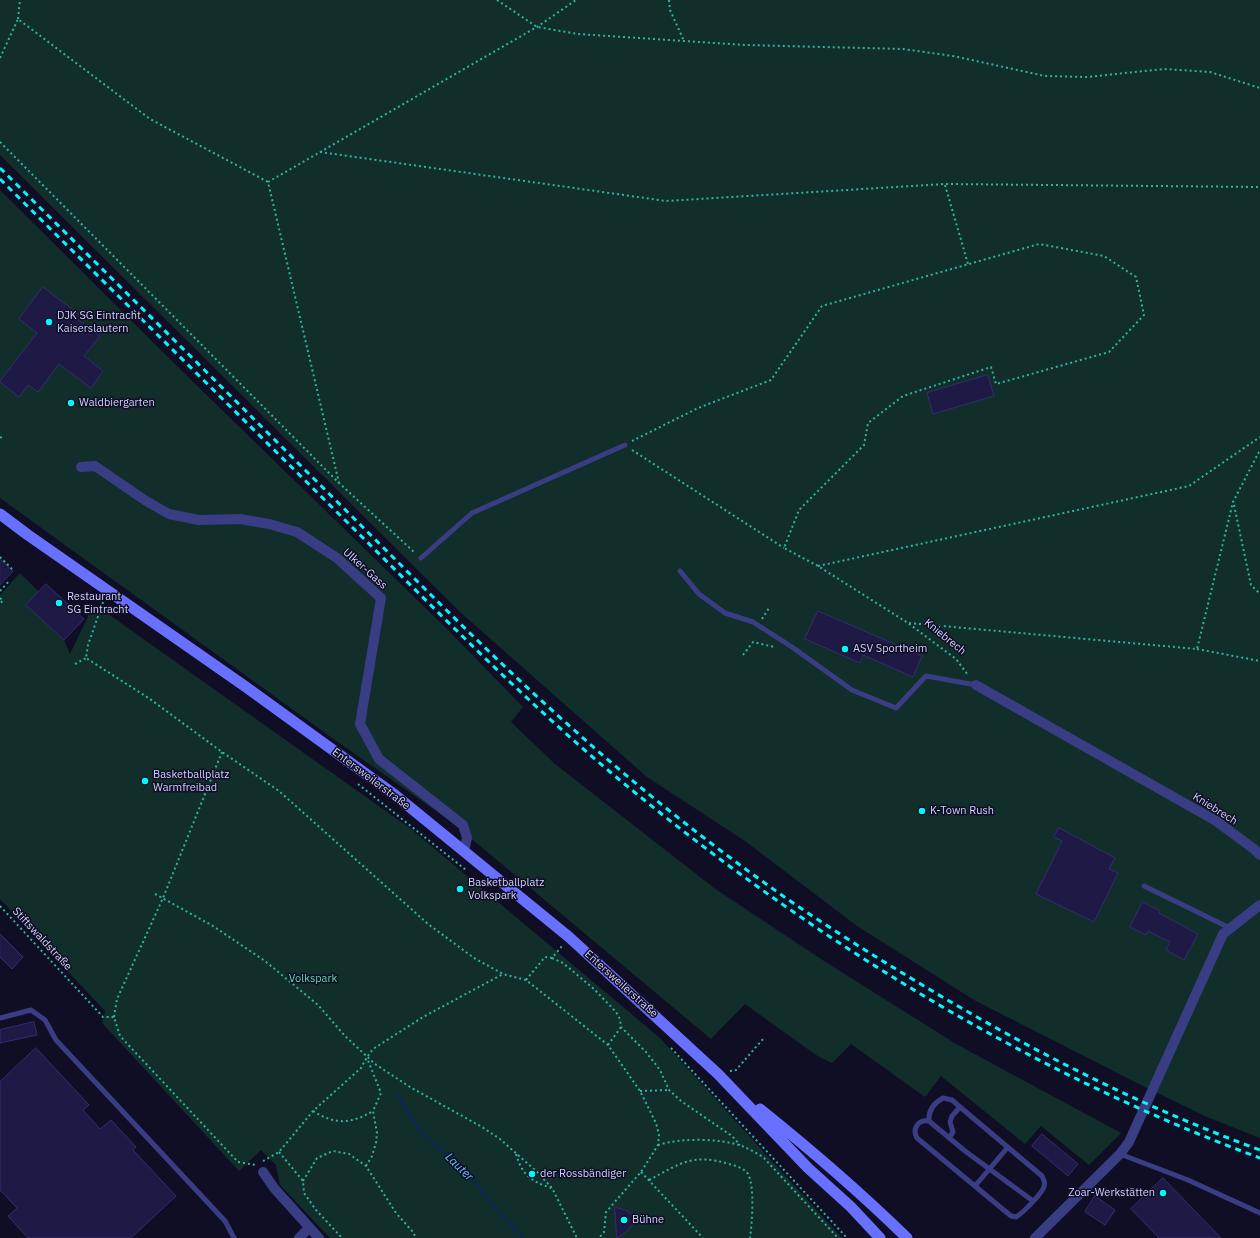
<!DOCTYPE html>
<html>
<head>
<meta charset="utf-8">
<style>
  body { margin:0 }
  canvas { display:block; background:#100e24 }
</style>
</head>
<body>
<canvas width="1260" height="1238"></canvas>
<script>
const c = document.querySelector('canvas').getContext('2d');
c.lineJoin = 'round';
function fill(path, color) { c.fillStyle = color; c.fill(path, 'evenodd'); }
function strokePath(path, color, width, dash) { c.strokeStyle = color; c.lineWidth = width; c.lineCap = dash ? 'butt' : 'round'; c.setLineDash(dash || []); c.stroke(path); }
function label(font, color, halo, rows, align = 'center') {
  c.font = font + ' "IBM Plex Sans",sans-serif'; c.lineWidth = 3; c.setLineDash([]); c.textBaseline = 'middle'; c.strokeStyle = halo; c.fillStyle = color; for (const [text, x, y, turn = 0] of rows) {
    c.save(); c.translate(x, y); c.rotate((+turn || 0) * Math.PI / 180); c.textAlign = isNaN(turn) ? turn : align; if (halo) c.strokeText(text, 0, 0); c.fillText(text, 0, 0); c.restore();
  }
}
const green = new Path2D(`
  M0,0H1260V1138L1207,1117L1139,1084L974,1000L857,926L745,841L647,777L460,612L0,155Z
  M0,190L184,373L446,628L523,707L511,722L555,764L714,888L824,961L956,1044L1121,1133L1089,1165L1041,1126L1025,1144L941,1076L925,1097L851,1044L832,1063L816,1055L745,1004L711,1039L449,820L328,735L0,498Z
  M20,573L39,592L27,605L64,640L70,654L94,604L411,829L660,1038L842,1238H330L280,1185L276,1165L261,1150L239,1171L102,1023L105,1011L0,899V595Z`);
const stream = new Path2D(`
  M398,1095L407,1112L425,1136L470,1175L492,1204L523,1238`);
const building = new Path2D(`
  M43,287L81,316L78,320L100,336L84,356L103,371L91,388L59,364L38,392L28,385L19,397L0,382V381L37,333L19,319Z
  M988,375L994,396L933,414L927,393Z
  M0,559L13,571L0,585Z
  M46,584L84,619L64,640L26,605Z
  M818,611L922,656L913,677L863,655L860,663L805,639Z
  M1059,828L1115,858L1109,869L1118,873L1094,922L1036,894L1062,841L1054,837Z
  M1143,902L1160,911L1159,913L1198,934L1184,960L1166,950L1170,942L1148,931L1146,935L1130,927Z
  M0,934L23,957L12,969L0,957Z
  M34,1022L37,1035L0,1043V1030Z
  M36,1048L89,1105L83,1110L100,1129L111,1120L136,1147L133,1150L176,1196L131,1238H28L8,1216L17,1208L0,1190V1082Z
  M1042,1134L1078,1164L1068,1176L1032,1146Z
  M1163,1178L1221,1238H1159L1131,1209Z
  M1095,1196L1115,1210L1105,1225L1085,1212Z
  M615,1207L628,1211L633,1217V1224L628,1230L617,1238Z`);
const path = new Path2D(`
  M497,0L537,27L578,34L745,45L903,49L953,56L1045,76L1087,77L1164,69L1210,72L1260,88
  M669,0L670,10L684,41
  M18,19L20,0
  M0,58L18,19L150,119L268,182L339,483
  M0,142L339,483L414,552
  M320,152L666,201L945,184L1260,187
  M268,182L537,27L576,0
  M945,185L968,264
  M0,437L2,438
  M632,441L698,408L771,380L822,306L1039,244L1104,256L1136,277L1144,315L1109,352L996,384L991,367L903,396L868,423L864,445L799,510L784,548L818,566L908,623L956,659L968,675
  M632,450L784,548
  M1234,505L1251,585L1260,594
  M0,557L13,570
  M818,566L1189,486L1260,437
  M0,591L10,580
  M0,598L3,601L0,603
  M103,602L88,645L86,658L150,699L222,752L279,791L428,924L474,958L503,974L526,980L608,1045L640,1091L656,1123L659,1135L658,1145L641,1172L606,1212L604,1232L599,1238
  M762,619L769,608
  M909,623L1197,649L1233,502L1260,450
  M1197,649L1260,661
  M743,655L753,642L774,647
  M75,664L86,658
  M358,784L466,870
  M155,894L213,926L265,961L318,1005L345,1036L375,1064L410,1087L482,1127L500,1139L536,1171L552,1188L577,1238
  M0,906L103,1017H114L120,1036L238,1162L256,1165
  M552,958L563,963L594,989L616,1012L620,1019L621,1027L646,1052L660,1070L669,1090L681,1101L732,1136L740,1145
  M526,980L545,957L552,958L562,946
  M114,1017L117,999L163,898L222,752
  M608,1045L621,1027
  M671,1048L847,1238
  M730,1071L736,1070L763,1039
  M640,1091L669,1090
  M313,1111C335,1125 351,1124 373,1111
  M658,1145C679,1138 720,1138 742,1146C749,1149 757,1153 764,1158L838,1238
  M279,1152L303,1181L304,1193L316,1210L342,1238
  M516,1154C522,1175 531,1181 551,1188
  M263,1161L279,1152L313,1111L361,1068L367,1057L373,1049L423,1017L503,974
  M366,1166L372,1156L376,1143L377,1133L373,1111L381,1093L367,1058
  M641,1172L703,1238
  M649,1180C681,1163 693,1153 729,1164C736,1166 744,1168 748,1174C755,1187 752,1223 750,1238
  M303,1181L317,1158L333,1151L349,1154L366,1166L396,1213L413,1232L416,1238`);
const service = new Path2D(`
  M421,558L472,513L625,445
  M680,571L699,594L725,613L753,622L792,647L852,690L896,708L926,676L976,685
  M1144,886L1230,928
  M0,1018L31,1010L45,1020L56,1040L225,1221L234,1238
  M929,1121C928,1110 934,1103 943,1098L952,1100L960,1107L1042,1176C1044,1180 1046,1184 1043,1189C1039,1196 1023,1213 1016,1217L1011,1216L917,1138C912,1129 918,1119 929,1121L965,1151L1033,1201
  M949,1138L953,1132L950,1122L952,1116L960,1107
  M1120,1154L1188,1180L1260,1213
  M975,1186L1008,1147`);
const minor = new Path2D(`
  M81,467L95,466L146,501L169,514L199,520L240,519L269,524L297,532L337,558L381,598L360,724L379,759L463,825L467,838L464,851
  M976,685L1216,821L1254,849L1260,855
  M263,1172L274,1188L319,1238
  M299,1238L309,1228
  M1035,1238L1120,1154L1129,1142L1223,934L1260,905`);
const secondary = new Path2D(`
  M0,514L28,535L246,687L395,795L569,937L718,1074L808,1168L851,1207L880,1238
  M760,1109C811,1150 860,1192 907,1238`);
const rail = new Path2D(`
  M0,168C102,269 204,369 305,470C394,557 480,647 573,729C643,792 718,851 796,905C836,932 877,958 919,983C1028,1049 1140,1106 1260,1150
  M0,179C117,295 234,410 351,526C435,609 519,695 609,771C803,934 1023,1070 1260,1158`);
const markers = [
  [49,322,4,"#00f9fc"],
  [71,403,4,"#00f9fc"],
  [59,603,4,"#00f9fc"],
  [845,649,4,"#00f9fc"],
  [145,781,4,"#00f9fc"],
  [922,811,4,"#00f9fc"],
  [460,889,4,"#00f9fc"],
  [532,1174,4,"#00f9fc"],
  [1163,1193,4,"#00f9fc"],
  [624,1220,4,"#00f9fc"]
];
const poiNames = [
  ["DJK SG Eintracht",57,316],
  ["Kaiserslautern",57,329],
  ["Waldbiergarten",79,403],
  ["Restaurant",67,597],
  ["SG Eintracht",67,610],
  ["ASV Sportheim",853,649],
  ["Basketballplatz",153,775],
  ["Warmfreibad",153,788],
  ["K-Town Rush",930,811],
  ["Basketballplatz",468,883],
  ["Volkspark",468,896],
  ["der Rossbändiger",540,1174],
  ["Zoar-Werkstätten",1155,1193,"right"],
  ["Bühne",632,1220]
];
const streetNames = [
  ["Ulker-Gass",365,569,42],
  ["Kniebrech",945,637,39],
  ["Entersweilerstraße",371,779,37],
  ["Kniebrech",1215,809,32],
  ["Stiftswaldstraße",42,939,47],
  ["Entersweilerstraße",621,984,42]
];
const parkNames = [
  ["Volkspark",313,979]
];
const waterNames = [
  ["Lauter",459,1167,44]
];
fill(green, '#112e2a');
strokePath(stream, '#0d2949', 3.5);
fill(building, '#1f1a45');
strokePath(building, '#332c71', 1);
strokePath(path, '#2eb5a1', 2, [2, 3]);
strokePath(service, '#393d83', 5);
strokePath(minor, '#393d83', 10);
strokePath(secondary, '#6871ff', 11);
strokePath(rail, '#00f9fc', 3, [6, 5]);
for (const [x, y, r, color] of markers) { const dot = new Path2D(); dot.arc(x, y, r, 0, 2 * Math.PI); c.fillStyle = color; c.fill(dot); strokePath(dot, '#100e24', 1.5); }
label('11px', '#d2d1ff', '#100e24', poiNames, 'left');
label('11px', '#d2d1ff', '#100e24', streetNames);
label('11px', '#5cdfb3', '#100e24', parkNames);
label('italic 12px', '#5fc3ff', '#100e24', waterNames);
</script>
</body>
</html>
